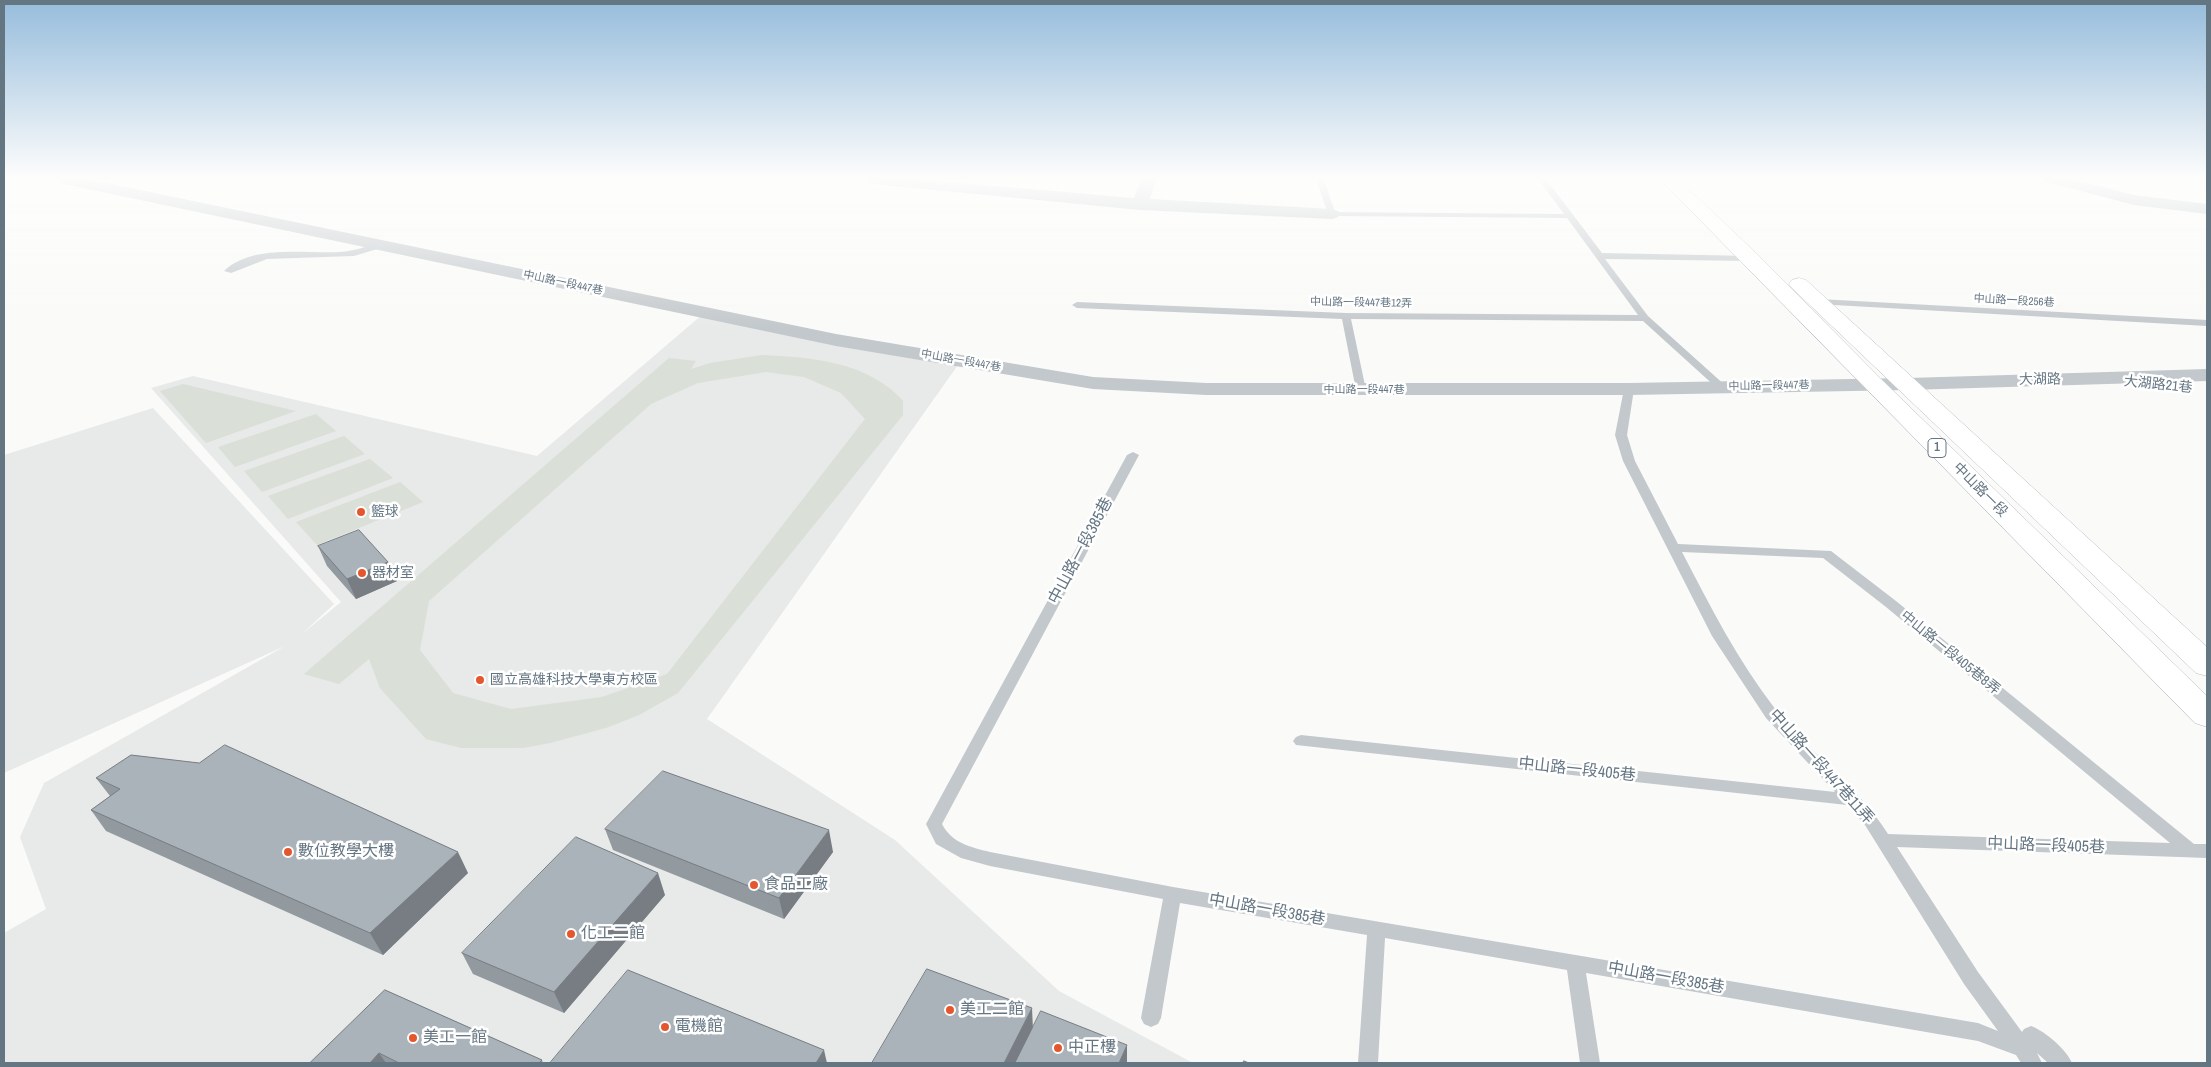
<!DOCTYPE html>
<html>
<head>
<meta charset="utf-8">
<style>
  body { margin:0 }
  #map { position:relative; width:2211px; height:1067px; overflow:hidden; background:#fafaf8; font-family:"Archivo Narrow",sans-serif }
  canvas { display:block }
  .frame { position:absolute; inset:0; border:5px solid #657683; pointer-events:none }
</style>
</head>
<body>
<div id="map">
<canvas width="2211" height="1067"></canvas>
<div class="frame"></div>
</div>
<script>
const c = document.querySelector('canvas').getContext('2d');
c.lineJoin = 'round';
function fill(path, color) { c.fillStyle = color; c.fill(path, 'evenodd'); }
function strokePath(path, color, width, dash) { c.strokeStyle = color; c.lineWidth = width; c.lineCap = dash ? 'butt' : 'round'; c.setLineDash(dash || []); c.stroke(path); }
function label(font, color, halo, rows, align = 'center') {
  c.font = font + ' "Archivo Narrow","Noto Sans TC",sans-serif'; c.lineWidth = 5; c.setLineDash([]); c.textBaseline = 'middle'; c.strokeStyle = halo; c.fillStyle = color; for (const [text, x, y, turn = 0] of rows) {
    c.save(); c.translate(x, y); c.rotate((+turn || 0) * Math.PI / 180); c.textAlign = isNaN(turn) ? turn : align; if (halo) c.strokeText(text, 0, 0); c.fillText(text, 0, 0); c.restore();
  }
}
const built = new Path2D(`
  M703,314L958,365L707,719L895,840L1059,991L1193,1063H4V933L46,909L20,837L44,783L285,646L4,773V455L153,408L334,604L302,634L341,602L151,388L193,376L537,456Z`);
const green = new Path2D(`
  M762,355C811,357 869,362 903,401V415L678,693L639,715L606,728L550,743L523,748H461L426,739L380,688L369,659L339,684L304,674L669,358L696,361L691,369L710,363ZM766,372L804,377L841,393L865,419L667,674L602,697L511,709L453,693L420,650L429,601L651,404L698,383Z
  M183,384L296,411L206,443L160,391Z
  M316,414L336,431L235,467L218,447Z
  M344,436L365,454L262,492L244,471Z
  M370,459L393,478L288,519L268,496Z
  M400,482L423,502L317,545L296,522Z`);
const service = new Path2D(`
  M1316,179H1324L1335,212L1564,214L1538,179H1546L1602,253L1753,256L1754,258L1750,261L1605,259L1648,316L1727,387L1726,389H1718L1643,321L1351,319L1366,390L1361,393L1356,390L1342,319L1077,308L1072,305L1077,302L1346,313L1638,315L1567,218L1332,216L1328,214Z
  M381,242L385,245L384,247L354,256L267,259L231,273L224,271C252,244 305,254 340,252C355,251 367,246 381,242Z
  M1819,299L2207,320V326L1816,304V300Z
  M1629,386L1634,389L1627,435L1635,461L1678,544L1831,551L1896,601L2194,844H2207V858L1897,847L1978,972L2022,1032L2024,1029L2031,1026C2045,1031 2067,1050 2072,1063H2048L2037,1053L2042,1063H2021L2016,1055L1978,1041L1586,973L1600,1063H1580L1567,970L1385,938L1378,1063H1358L1367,935L1180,903L1161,1018L1158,1024L1151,1027L1144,1024L1141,1018L1163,899L990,866L961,858L936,844L926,824L1127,455L1133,452L1139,455L942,824C952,843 970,847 990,852L1173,887L1978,1023L1998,1031L1964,984L1865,825L1847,805L1296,745L1293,741L1296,737L1301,735L1835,792L1766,718L1712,636L1623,461L1615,435L1624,389ZM1682,552L1823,558L1886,607L2170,843L1888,834C1858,786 1810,754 1776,710C1738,661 1710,606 1682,552Z`);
const minor = new Path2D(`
  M57,179H87L836,334L1093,377L1206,383H1629L1908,378L2207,369V381L1908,390L1629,395H1206L1093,389L836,346L64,184Z
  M866,179H914L1134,198L1141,179H1156L1150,199L1332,209L1338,211L1340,214L1338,217L1332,219L1140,210L873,184Z
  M2045,179H2071L2134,195L2207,204V214L2134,205L2047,182Z`);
const primary = new Path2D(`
  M1660,179H1678L1757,254L1881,379L2207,696V727L2195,723Z
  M1799,278L1806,280L2207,647V676L2196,673L1792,288L1789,284L1792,280Z`);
const wall = new Path2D(`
  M318,546L388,562L397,581L356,599L327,566Z
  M96,778L468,873L383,955L106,831L91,810L110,796Z
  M605,829L833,852L784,919L613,850Z
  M665,895L564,1013L473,974L462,953Z
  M385,990L542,1060L543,1063H310Z`);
const shadedWall = new Path2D(`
  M388,562L397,581L356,599L347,579Z
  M829,830L833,852L784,919L779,898Z
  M458,852L468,873L383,955L370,933Z
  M658,873L665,895L564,1013L554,992Z
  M1032,1008L1033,1030L1017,1063H1004Z
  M1127,1045V1063H1119Z
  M824,1050L827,1063H816Z
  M379,1053L386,1063H370Z`);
const building = new Path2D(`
  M359,530L388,562L347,579L318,546Z
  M225,745L458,852L370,933L91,810L120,789L96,778L131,755L199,763Z
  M663,771L829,830L779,898L605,829Z
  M576,837L658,873L554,992L462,953Z
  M927,969L1032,1008L1004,1063H872Z
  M628,970L824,1050L816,1063H550Z
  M385,990L542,1060L539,1063H399L379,1053L370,1063H310Z
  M1041,1011L1127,1045L1119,1063H1015Z
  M1244,1061L1249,1063H1243Z`);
const markers = [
  [361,512,5,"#e4572e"],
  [362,573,5,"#e4572e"],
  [480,680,5,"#e4572e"],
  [288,852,5,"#e4572e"],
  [754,885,5,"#e4572e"],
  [571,934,5,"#e4572e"],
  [950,1010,5,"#e4572e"],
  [665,1027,5,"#e4572e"],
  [413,1038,5,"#e4572e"],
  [1058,1048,5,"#e4572e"]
];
const farStreetnames = [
  ["中山路一段447巷",563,283,12],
  ["中山路一段256巷",2014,301,3],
  ["中山路一段447巷12弄",1361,303,1],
  ["中山路一段447巷",961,361,10],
  ["中山路一段447巷",1769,386,-1],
  ["中山路一段447巷",1364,390]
];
const shields = [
  [1937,448,18]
];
const shieldNames = [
  ["1",1937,448]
];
const streetNames = [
  ["大湖路",2040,380,-1],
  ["大湖路21巷",2158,385,6],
  ["中山路一段",1980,490,45],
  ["中山路一段405巷8弄",1950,653,39]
];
const poiNames = [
  ["籃球",371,512],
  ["器材室",372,573],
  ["國立高雄科技大學東方校區",490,680]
];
const nearStreetnames = [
  ["中山路一段385巷",1081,551,-62],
  ["中山路一段447巷11弄",1821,767,48],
  ["中山路一段405巷",1577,770,6],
  ["中山路一段405巷",2046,846,2],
  ["中山路一段385巷",1267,910,10],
  ["中山路一段385巷",1666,978,10]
];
const nearPoinames = [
  ["數位教學大樓",298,852],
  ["食品工廠",764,885],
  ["化工二館",581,934],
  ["美工二館",960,1010],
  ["電機館",675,1027],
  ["美工一館",423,1038],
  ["中正樓",1068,1048]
];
fill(built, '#e8e9e9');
fill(green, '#dadfd7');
strokePath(primary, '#b5babe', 1);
fill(service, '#c3c8cc');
fill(minor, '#c3c8cc');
fill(primary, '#fff');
fill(wall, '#929a9f');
fill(shadedWall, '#777d82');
fill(building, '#aab3b9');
strokePath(building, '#777d82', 1);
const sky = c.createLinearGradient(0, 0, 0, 329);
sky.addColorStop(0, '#96bcdc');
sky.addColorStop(0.54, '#fdfdfc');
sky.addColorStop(1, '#fdfdfc00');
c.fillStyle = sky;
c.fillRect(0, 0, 2211, 329);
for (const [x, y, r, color] of markers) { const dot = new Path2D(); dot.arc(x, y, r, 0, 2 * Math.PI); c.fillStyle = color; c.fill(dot); strokePath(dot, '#fff', 2); }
label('11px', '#657683', '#fff', farStreetnames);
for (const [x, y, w] of shields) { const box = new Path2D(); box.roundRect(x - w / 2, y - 9.5, w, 19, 4); c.fillStyle = '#fff'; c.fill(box); strokePath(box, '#657683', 1); }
label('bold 12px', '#657683', null, shieldNames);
label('14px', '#657683', '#fff', streetNames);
label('14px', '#657683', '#fff', poiNames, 'left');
label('16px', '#657683', '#fff', nearStreetnames);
label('16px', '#657683', '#fff', nearPoinames, 'left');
</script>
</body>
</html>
